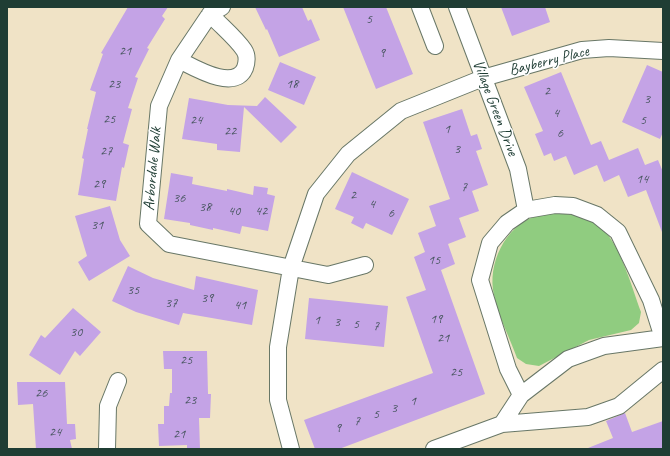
<!DOCTYPE html>
<html>
<head>
<meta charset="utf-8">
<style>
  body { margin:0 }
  #map { position:relative; width:670px; height:456px; overflow:hidden; background:#f0e3c6; font-family:Caveat,sans-serif }
  canvas { display:block }
  .frame { position:absolute; inset:0; border:8px solid #1f3d34; pointer-events:none }
</style>
</head>
<body>
<div id="map">
<canvas width="670" height="456"></canvas>
<div class="frame"></div>
</div>
<script>
const c = document.querySelector('canvas').getContext('2d');
c.lineJoin = 'round';
function fill(path, color) { c.fillStyle = color; c.fill(path, 'evenodd'); }
function strokePath(path, color, width, dash) { c.strokeStyle = color; c.lineWidth = width; c.lineCap = dash ? 'butt' : 'round'; c.setLineDash(dash || []); c.stroke(path); }
function label(font, color, halo, rows, align = 'center') {
  c.font = font + ' Caveat,sans-serif'; c.lineWidth = 3; c.setLineDash([]); c.textBaseline = 'middle'; c.strokeStyle = halo; c.fillStyle = color; for (const [text, x, y, turn = 0] of rows) {
    c.save(); c.translate(x, y); c.rotate((+turn || 0) * Math.PI / 180); c.textAlign = isNaN(turn) ? turn : align; if (halo) c.strokeText(text, 0, 0); c.fillText(text, 0, 0); c.restore();
  }
}
const green = new Path2D(`
  M554,213C570,214 585,215 598,225C619,239 632,288 641,312L639,323L631,330L589,340L539,366L526,364L517,358C510,338 498,316 494,295C487,264 505,226 536,216C542,214 549,214 554,213Z`);
const building = new Path2D(`
  M128,7H168L162,16L165,19L147,48L149,49L135,77L138,78L128,108L132,109L123,143L129,145L124,168L122,167L116,201L78,195L84,159L82,158L88,129H87L96,92L90,90L103,54L101,53Z
  M255,7H302L308,21L311,19L320,40L279,57L267,29L266,30Z
  M343,7H386L413,74L376,89Z
  M501,7H545L550,22L512,36Z
  M280,62L316,77L304,105L268,90Z
  M647,65L663,72V132L660,139L622,122Z
  M561,72L591,145L601,141L609,160L638,148L645,165L658,160L663,172V232H662L646,190L628,197L619,175L604,182L597,165L574,175L566,156L554,161L551,153L544,156L535,134L543,131L524,87Z
  M265,97L297,127L281,143L244,107L240,152L217,150V144L182,139L189,98L228,105L257,106Z
  M462,109L471,136L477,134L482,149L476,151L488,185L472,191L479,211L459,218L466,237L448,244L455,264L441,270L485,394L339,449H315L304,420L433,373L406,297L426,290L414,257L425,252L418,233L436,226L429,206L450,199L423,122Z
  M352,172L409,199L392,235L366,223L363,229L351,223L354,217L335,209Z
  M171,173L193,177L192,184L227,191V189L253,195L254,186L268,188L267,194L275,196L268,231L242,226L240,234L213,228V230L190,225V223L164,219Z
  M110,206L120,240L130,256L89,281L78,262L87,256L75,216Z
  M128,266L153,278L194,290L196,276L258,290L252,325L183,313L179,325L136,312L112,301Z
  M309,298L388,306L384,347L305,339Z
  M73,308L101,332L80,356L75,351L60,375L29,355L41,335L45,338Z
  M163,351H207L208,394H211L210,418H199L200,449H187V445L159,446L158,424H164V406H169L170,393H172V369H164Z
  M17,382H65L67,424H75L76,439L70,440L72,449H36L33,404L18,405Z
  M625,413L632,432L663,421V449H588V448L613,438L606,421Z`);
const minor = new Path2D(`
  M222,7L210,14L179,60L159,106L148,224L169,244L328,275L365,265
  M420,7L435,46
  M457,7L518,169L526,210
  M179,60C195,68 235,92 245,68C247,62 248,56 244,50C235,37 221,26 210,14
  M521,395L508,369L480,280L490,243L507,223L526,210L555,205L573,206L597,215L618,232L651,300L663,338
  M502,424L588,417L619,406L663,370
  M107,449L108,406L118,381
  M291,449L278,400V347L291,268L316,194L348,154L401,111L483,78L582,50L609,48L663,51
  M434,449L502,424L521,395L568,359L604,346L663,338`);
const numberNames = [
  ["5",369,19],
  ["21",125,51],
  ["9",382,53],
  ["23",114,84],
  ["18",292,84],
  ["2",547,91],
  ["3",647,99],
  ["4",556,113],
  ["25",109,119],
  ["24",196,120],
  ["5",643,120],
  ["1",447,129],
  ["22",230,131],
  ["6",560,133],
  ["3",457,149],
  ["27",106,151],
  ["14",642,179],
  ["29",99,184],
  ["7",464,187],
  ["2",353,195],
  ["36",179,198],
  ["4",372,204],
  ["38",205,207],
  ["40",234,211],
  ["42",261,211],
  ["6",391,213],
  ["31",97,225],
  ["15",434,260],
  ["35",133,290],
  ["39",207,298],
  ["37",171,303],
  ["41",240,305],
  ["19",436,319],
  ["1",317,320],
  ["3",337,322],
  ["5",356,324],
  ["7",376,326],
  ["30",76,332],
  ["21",443,338],
  ["25",186,360],
  ["25",456,372],
  ["26",41,393],
  ["23",190,400],
  ["1",413,401],
  ["3",394,408],
  ["5",376,414],
  ["7",357,421],
  ["9",338,428],
  ["24",55,432],
  ["21",179,434]
];
const streetNames = [
  ["Bayberry Place",549,61,-14],
  ["Village Green Drive",495,108,69],
  ["Arbordale Walk",153,169,-85]
];
fill(green, '#90cc80');
fill(building, '#c4a3e6');
strokePath(minor, '#687767', 18);
strokePath(minor, '#fff', 16);
label('14px', '#485660', null, numberNames);
label('16px', '#1f3d34', '#fff', streetNames);
</script>
</body>
</html>
